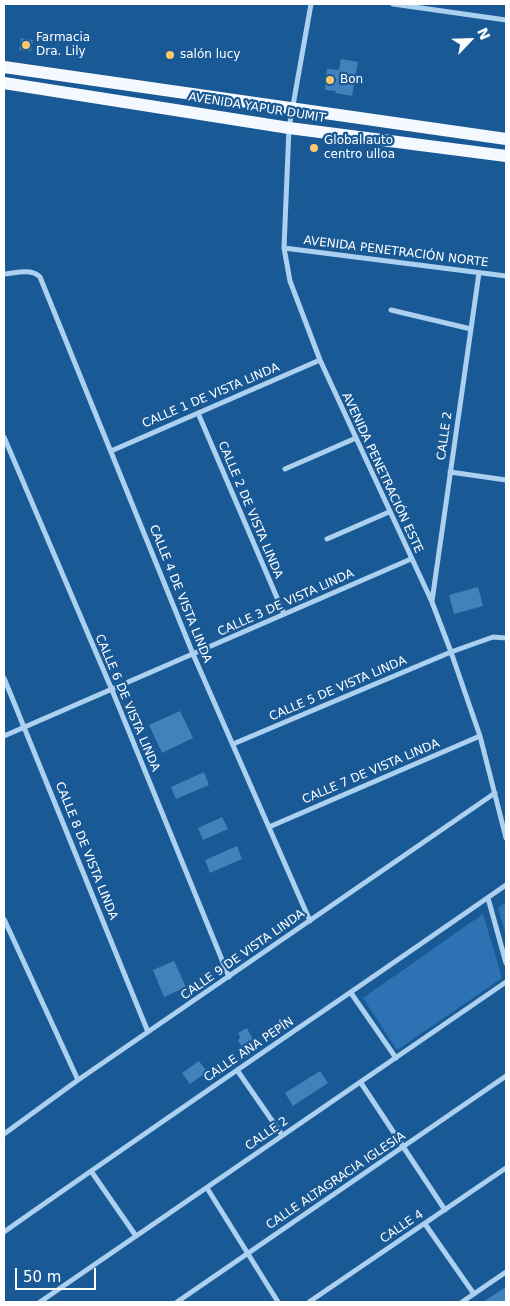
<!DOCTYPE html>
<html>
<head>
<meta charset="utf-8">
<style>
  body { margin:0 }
  #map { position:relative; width:510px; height:1306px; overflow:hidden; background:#195995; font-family:"DejaVu Sans",sans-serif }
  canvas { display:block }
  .frame { position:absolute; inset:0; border:5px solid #fff; pointer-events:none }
  .north { position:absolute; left:445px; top:15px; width:50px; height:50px; -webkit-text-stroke:4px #195995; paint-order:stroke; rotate:66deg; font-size:14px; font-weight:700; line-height:20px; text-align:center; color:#fff }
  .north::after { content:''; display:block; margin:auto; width:18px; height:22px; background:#fff; clip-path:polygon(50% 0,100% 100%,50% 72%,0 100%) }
  .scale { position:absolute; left:15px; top:1268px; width:81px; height:22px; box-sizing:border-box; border:2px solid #fff; border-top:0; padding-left:6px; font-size:15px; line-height:18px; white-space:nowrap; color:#fff; -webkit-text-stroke:4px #195995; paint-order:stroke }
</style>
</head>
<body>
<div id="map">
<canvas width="510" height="1306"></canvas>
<div class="frame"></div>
<div class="north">N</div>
<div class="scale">50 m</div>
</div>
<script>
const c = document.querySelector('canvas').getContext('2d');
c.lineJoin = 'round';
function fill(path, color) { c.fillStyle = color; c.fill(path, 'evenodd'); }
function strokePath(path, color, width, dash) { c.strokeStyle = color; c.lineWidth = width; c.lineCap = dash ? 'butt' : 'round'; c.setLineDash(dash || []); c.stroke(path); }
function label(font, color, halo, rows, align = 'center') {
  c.font = font + ' "DejaVu Sans",sans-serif'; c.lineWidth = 4.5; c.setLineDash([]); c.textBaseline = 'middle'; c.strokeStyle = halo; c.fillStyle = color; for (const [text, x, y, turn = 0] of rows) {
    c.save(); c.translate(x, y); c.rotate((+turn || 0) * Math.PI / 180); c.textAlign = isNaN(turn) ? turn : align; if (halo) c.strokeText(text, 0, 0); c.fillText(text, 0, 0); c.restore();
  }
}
const green = new Path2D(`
  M506,902V936L498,908Z
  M483,914L502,978L397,1050L363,998Z`);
const building = new Path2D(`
  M21,38L33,40L31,51L19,50Z
  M341,59L358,62L352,96L335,93L336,91L325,90L327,69L339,70Z
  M478,587L483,606L454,614L449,595Z
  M180,711L193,738L162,753L149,725Z
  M204,772L209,785L176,799L171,787Z
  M222,817L228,829L203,840L198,828Z
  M237,846L242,859L210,873L205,860Z
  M174,961L186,987L164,997L153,970Z
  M247,1028L254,1042L243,1048L238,1041L240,1037L238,1033Z
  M199,1061L207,1072L190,1084L182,1073Z
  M320,1071L328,1083L293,1106L285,1093Z
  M506,1287V1302H483Z`);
const street = new Path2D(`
  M311,4L289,128L284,248L290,281L320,360L432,602L451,652L480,736L506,838
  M393,4L506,20
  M284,248L506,276
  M4,274C16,273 31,268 40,277L193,654L310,921
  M391,310L471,329
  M198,413L284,614
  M4,437L112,690L229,977
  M111,451L320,360
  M285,469L356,438
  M450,472L506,480
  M327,539L389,512
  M432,601L479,273
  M4,678L148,1032
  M4,736L411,559
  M233,744L451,652L493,637L506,638
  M269,827L480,736
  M488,898L506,963
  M4,919L78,1080
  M351,993L396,1058
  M237,1070L282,1135
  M361,1083L445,1210
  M4,1134L78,1080L495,793
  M91,1171L136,1236
  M207,1188L278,1302
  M425,1224L474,1294
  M4,1232C170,1115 339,1001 506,885
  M40,1302L506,982
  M177,1302L506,1076
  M309,1302L506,1168
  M462,1302L506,1272`);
const primary = new Path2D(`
  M4,67L506,139
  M4,83L289,128L506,156`);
const markers = [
  [26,45,5,"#ffc86a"],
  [170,55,5,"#ffc86a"],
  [330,80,5,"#ffc86a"],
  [314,148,5,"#ffc86a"]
];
const poiNames = [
  ["Farmacia",36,38],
  ["Dra. Lily",36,52],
  ["salón lucy",180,55],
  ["Bon",340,80],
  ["Global auto",324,141],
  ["centro ulloa",324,155]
];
const streetNames = [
  ["AVENIDA YAPUR DUMIT",257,108,9],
  ["AVENIDA PENETRACIÓN NORTE",396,252,7],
  ["CALLE 1 DE VISTA LINDA",211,396,-23],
  ["CALLE 2",445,436,-82],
  ["AVENIDA PENETRACIÓN ESTE",382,473,65],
  ["CALLE 2 DE VISTA LINDA",250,510,67],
  ["CALLE 4 DE VISTA LINDA",180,594,68],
  ["CALLE 3 DE VISTA LINDA",286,603,-24],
  ["CALLE 5 DE VISTA LINDA",338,689,-23],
  ["CALLE 6 DE VISTA LINDA",127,703,67],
  ["CALLE 7 DE VISTA LINDA",371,772,-23],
  ["CALLE 8 DE VISTA LINDA",86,851,68],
  ["CALLE 9 DE VISTA LINDA",243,955,-35],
  ["CALLE ANA PEPÍN",249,1050,-34],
  ["CALLE 2",267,1134,-35],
  ["CALLE ALTAGRACIA IGLESIA",336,1181,-34],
  ["CALLE 4",402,1227,-34]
];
fill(green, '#2d73b3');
fill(building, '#4282bc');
strokePath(street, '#abd0f0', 5);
strokePath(primary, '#f4f9ff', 12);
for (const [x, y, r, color] of markers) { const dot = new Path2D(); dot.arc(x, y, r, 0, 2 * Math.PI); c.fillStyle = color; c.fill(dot); strokePath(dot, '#195995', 2); }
label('12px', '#fff', '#195995', poiNames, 'left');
label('12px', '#fff', '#195995', streetNames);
</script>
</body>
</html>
